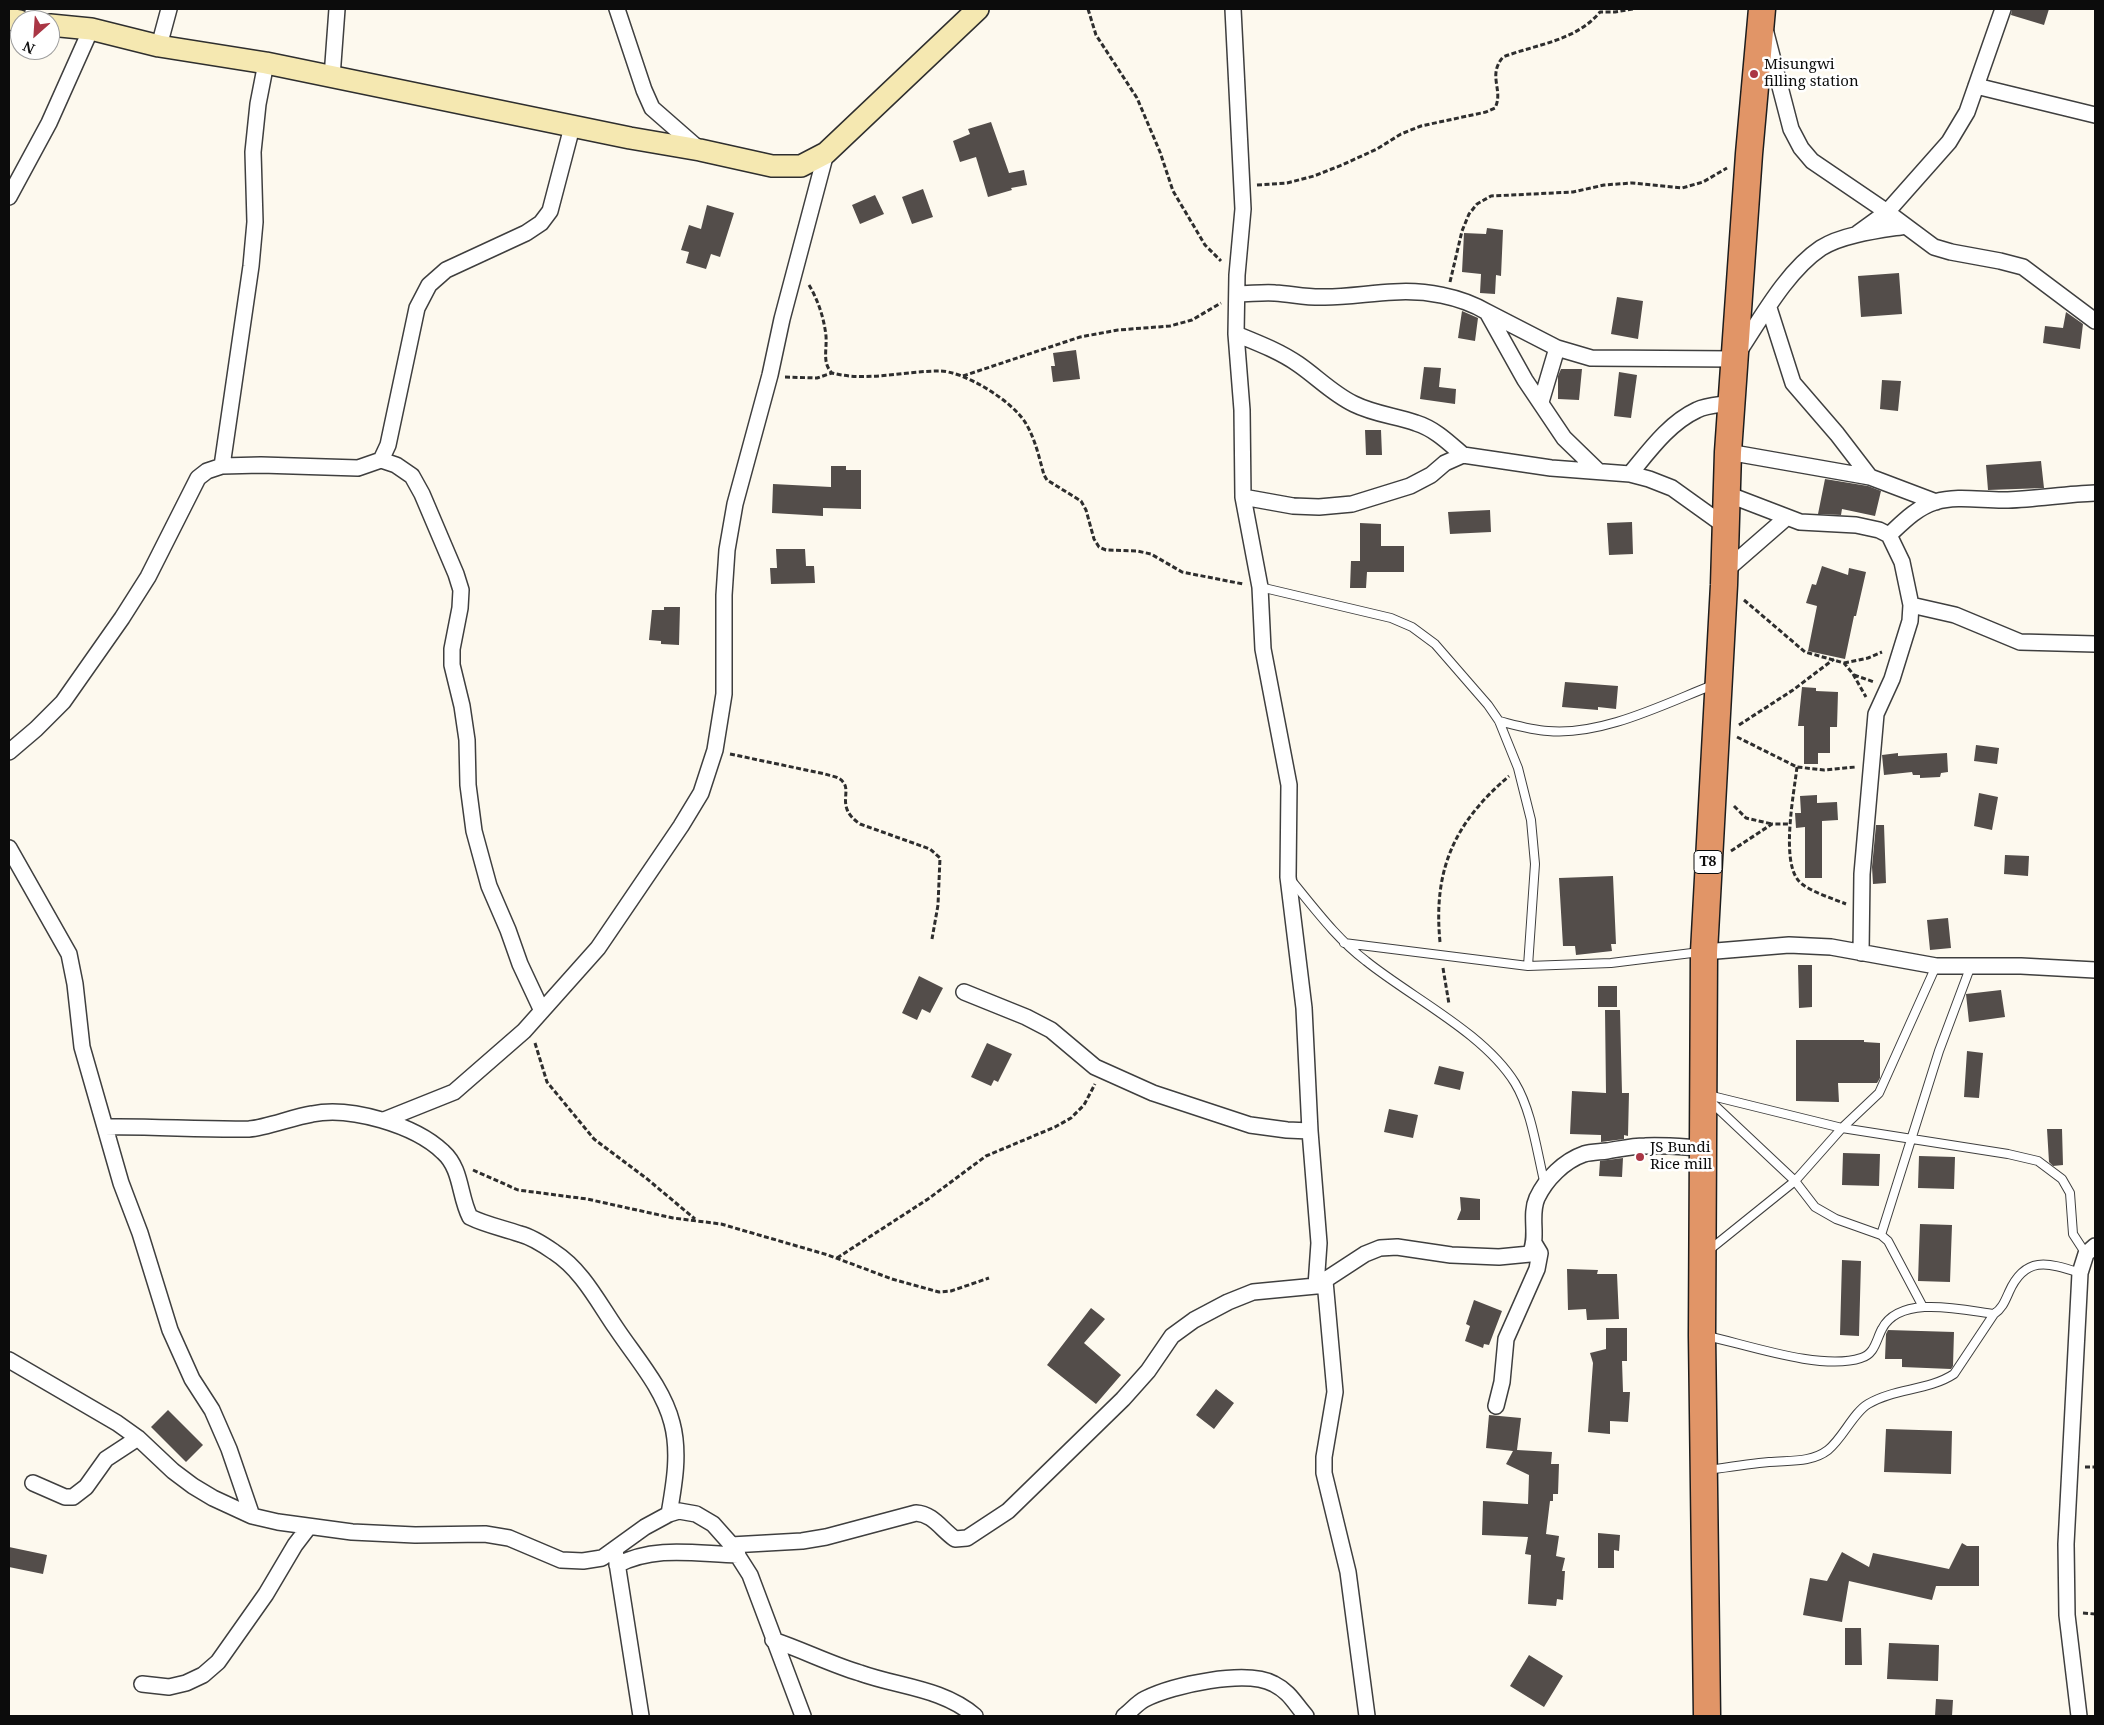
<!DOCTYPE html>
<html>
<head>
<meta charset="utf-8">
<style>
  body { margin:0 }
  #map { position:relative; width:2104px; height:1725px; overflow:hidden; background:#fdf9ee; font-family:"Noto Serif",serif }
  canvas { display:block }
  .frame { position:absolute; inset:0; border:10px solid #0c0c0c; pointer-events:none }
  .north { position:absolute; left:10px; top:10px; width:50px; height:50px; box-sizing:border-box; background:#fff; border:1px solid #9e9e9e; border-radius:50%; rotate:206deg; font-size:14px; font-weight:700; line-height:20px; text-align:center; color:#0c0c0c }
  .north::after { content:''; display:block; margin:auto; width:18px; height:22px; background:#aa3645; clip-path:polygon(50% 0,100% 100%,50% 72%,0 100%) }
</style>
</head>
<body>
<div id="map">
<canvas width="2104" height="1725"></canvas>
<div class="frame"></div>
<div class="north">N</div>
</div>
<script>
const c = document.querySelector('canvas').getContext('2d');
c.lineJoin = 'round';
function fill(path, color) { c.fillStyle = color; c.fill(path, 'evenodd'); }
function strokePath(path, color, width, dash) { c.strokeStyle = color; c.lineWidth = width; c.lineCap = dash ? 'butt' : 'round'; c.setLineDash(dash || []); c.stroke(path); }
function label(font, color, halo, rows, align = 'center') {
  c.font = font + ' "Noto Serif",serif'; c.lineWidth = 5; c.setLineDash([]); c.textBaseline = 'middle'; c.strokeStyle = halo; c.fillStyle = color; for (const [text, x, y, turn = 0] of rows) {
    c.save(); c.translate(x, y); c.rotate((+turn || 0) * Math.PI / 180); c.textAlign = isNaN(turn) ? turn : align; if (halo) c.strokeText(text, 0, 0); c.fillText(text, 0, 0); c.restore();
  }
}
const building = new Path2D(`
  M2012,9H2049L2044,25L2011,15Z
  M991,122L1009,173L1024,170L1027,185L1011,188L1012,190L988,197L976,157L960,162L953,141L970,134L968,129Z
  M923,189L933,217L912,224L902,197Z
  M875,195L884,214L860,224L852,205Z
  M707,205L734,213L720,257L711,254L706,269L686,263L689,252L681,250L689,225L701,229Z
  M1487,228L1503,230L1501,276L1496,275L1495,294L1480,293L1481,274L1462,272L1464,233L1486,234Z
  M1899,273L1902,314L1861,317L1858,276Z
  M1617,297L1643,301L1638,339L1611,334Z
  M1462,311L1478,318L1475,341L1458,338Z
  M2066,312L2083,324L2080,349L2043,343L2045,326L2063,328Z
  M1076,350L1080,379L1053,382L1051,366H1055L1053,353Z
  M1424,367L1441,368L1439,387L1456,389L1455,404L1420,399Z
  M1561,369H1582L1579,400L1558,399V376Z
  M1619,372L1637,375L1631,418L1614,416Z
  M1882,380L1901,381L1898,411L1880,409Z
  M1365,430H1381L1382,455H1366Z
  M2041,461L2044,488L1988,490L1986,465Z
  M831,466H846V470H861V509L823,508V516L772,513L773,484L831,487Z
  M1825,479L1868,486L1881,491L1875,516L1842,509L1841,515L1818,514Z
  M1490,510L1491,532L1450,534L1448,512Z
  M1632,522L1633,554L1609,555L1607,523Z
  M1360,523L1381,524V546H1404V572H1367L1366,588H1350L1351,561H1360Z
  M776,549H805L806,566H814L815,583L771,584L770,568H777Z
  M1822,566L1848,575L1849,568L1866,572L1856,616H1854L1845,659L1808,651L1817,606L1806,603L1812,584L1816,585Z
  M664,607H680L679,645L661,644V641L649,640L652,610H664Z
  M1565,682L1618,686L1616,709L1598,707V710L1562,707Z
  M1802,687L1816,688V691L1838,692L1837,727H1830V753H1818V764H1804V726H1798Z
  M1976,745L1999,748L1997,764L1974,761Z
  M1898,753V756L1947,753L1948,772L1941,773L1940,777L1920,778V775H1913L1912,772L1884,775L1882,755Z
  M1979,793L1998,797L1992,830L1974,826Z
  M1817,795V803L1837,802L1838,820L1822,821V878H1805V827L1796,828L1795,813H1801L1800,796Z
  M1876,825H1884L1886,883L1873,884L1872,867Z
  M2005,855L2029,856L2028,876L2004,874Z
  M1613,876L1616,944H1611L1612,951L1576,955L1575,946H1563L1559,878Z
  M1948,918L1951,948L1930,950L1927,920Z
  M1798,965H1812V1007L1799,1008Z
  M919,976L943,988L930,1013L922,1009L917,1020L902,1013Z
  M1598,986H1617V1007H1598Z
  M2001,990L2005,1017L1969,1022L1966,994Z
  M1605,1010H1620L1622,1093H1629L1628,1136L1624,1135V1139L1601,1142V1135L1570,1134L1572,1091L1606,1093Z
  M1796,1040H1864V1042L1880,1043V1078L1877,1083H1838L1839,1102L1796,1101Z
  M987,1043L1012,1054L998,1082L994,1080L991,1086L971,1077Z
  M1967,1051L1983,1053L1979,1098L1964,1097Z
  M1439,1066L1464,1072L1460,1090L1434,1084Z
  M1389,1109L1418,1115L1413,1138L1384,1132Z
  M2047,1129H2062L2063,1165L2053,1166L2049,1162Z
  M1843,1153L1880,1154L1879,1186L1842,1185Z
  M1919,1156L1955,1157L1954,1189L1918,1188Z
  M1623,1158L1622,1177L1599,1176L1600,1161Z
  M1460,1197L1480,1199V1220H1457L1461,1210Z
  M1920,1224L1952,1225L1950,1282L1918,1281Z
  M1842,1260L1861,1261L1859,1336L1840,1335Z
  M1567,1269L1598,1270L1597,1274H1617L1619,1319L1587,1320L1586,1309L1568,1310Z
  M1474,1300L1502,1311L1489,1345L1484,1344L1483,1348L1465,1341L1470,1326L1466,1324Z
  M1091,1308L1105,1319L1084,1343L1121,1375L1096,1404L1047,1365Z
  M1606,1328H1627V1361H1622L1623,1392H1630L1628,1422L1610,1421V1434L1588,1432L1593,1363L1590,1353L1606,1349Z
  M1888,1330L1954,1332L1953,1366L1951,1369L1902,1367V1359H1885L1886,1334Z
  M1216,1389L1234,1403L1214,1429L1196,1415Z
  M168,1410L203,1445L186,1462L151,1427Z
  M1489,1415L1521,1418L1517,1450L1552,1452L1551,1464H1559L1558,1494H1553V1501H1550L1546,1534L1559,1536L1556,1556L1565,1558L1562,1571H1565L1563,1600L1557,1599L1556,1606L1528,1604L1531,1555L1525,1554L1528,1537L1482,1535L1483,1501L1528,1504L1529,1475L1506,1464L1513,1451L1486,1448Z
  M1886,1429L1952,1431L1951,1474L1884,1472Z
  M1598,1533L1620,1535L1619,1551L1614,1550V1568H1598Z
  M1962,1543L1967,1546H1979V1586H1936L1932,1600L1849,1581L1842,1622L1803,1615L1810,1578L1827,1581L1842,1552L1869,1567L1873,1553L1949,1569Z
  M9,1547L47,1555L43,1574L9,1567Z
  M1845,1628H1861L1862,1665H1845Z
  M1889,1643L1939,1645L1938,1681L1887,1679Z
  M1529,1655L1563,1676L1544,1707L1510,1686Z
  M1936,1699L1953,1700L1952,1716H1935Z`);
const path = new Path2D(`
  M1088,9L1096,35L1137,98L1160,152L1173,191L1205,245L1221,261
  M1257,185L1287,183L1314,176L1342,165L1377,149L1401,134L1421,126L1486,112L1495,108C1504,90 1487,76 1503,57C1537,44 1576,41 1600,12H1615L1633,9
  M1450,282L1462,231L1469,214L1477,204L1491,196L1573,192L1604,185L1632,183L1682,188L1703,182L1727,168
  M809,285C818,300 824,318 826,336C827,350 822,363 832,373C867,382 904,371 938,371C963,370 1012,401 1025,422C1035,438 1039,457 1044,475L1047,480L1081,501L1086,510L1094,539L1099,547L1106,550L1137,551L1151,554L1182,572L1243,584
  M963,376L1080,337L1118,330L1170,326L1192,320L1221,303
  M785,377L817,378L832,373
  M1744,600L1805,652L1844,663L1853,674L1866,697
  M1844,663L1868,658L1882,652
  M1854,675L1874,682
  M1739,725L1793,690L1834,659
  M1737,737L1797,767L1824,770L1856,767
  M730,754L825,774C831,776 840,777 843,782C852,792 835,807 860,824L930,849L940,858L938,905L932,939
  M1797,767C1794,793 1781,859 1798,880C1805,890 1834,899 1846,904
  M1734,806L1746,818L1772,824
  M1731,851L1772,824H1790
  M1440,942C1433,870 1454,823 1509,776
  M1443,968L1449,1004
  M535,1043L547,1082L594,1139L646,1178L695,1219
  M473,1170L518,1190L587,1199L673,1218L721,1224L828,1255L892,1279L939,1292L951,1291L989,1278
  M837,1258L928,1199L986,1156L1055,1127L1071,1118L1084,1105L1095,1084
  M2085,1467H2095
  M2083,1613L2095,1614`);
const lane = new Path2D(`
  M28,20L30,9
  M1260,587L1391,618L1412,627L1435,644L1488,705L1499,721L1518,768L1531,820L1535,864L1528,966
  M1499,721C1515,725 1532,730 1548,731C1602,736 1664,704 1713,685
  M1291,880C1315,909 1336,938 1366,961C1412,998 1484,1033 1515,1083C1532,1111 1537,1153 1545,1185
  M1344,943L1528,966L1611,963L1700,952
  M1708,1095L1842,1128L2008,1154L2038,1161L2062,1179L2070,1193L2073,1234L2086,1254
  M1710,1101L1795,1181L1815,1207L1836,1219L1881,1235L1888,1241L1923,1307
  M1881,1235L1939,1051L1970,968
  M1708,1251L1795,1181L1842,1128L1879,1093L1936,966
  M1707,1336C1748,1345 1822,1371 1861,1358C1875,1354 1876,1340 1882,1329C1900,1294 1963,1310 1994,1314C2002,1309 2005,1301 2009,1292C2025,1256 2047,1262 2080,1273
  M1708,1470C1729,1467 1749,1464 1769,1462C1789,1460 1811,1463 1828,1450C1843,1438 1853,1413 1868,1404C1895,1388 1928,1391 1954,1374L1994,1314`);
const street = new Path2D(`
  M617,9L644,90L652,108L700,150
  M1233,9L1243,209L1237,275L1236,334L1242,410L1243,497L1260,587L1263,649L1289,785L1288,877L1304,1008L1310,1131L1319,1243L1316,1286
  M1766,33L1791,129L1801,148L1812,161L1887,212L1934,247L1951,252L2000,261L2023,267L2095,321
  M159,46L169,9
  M332,77L337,9
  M1976,86L2095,115
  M9,197L49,123L91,29
  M1858,233L1887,212L1949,142L1967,112L2003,9
  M1237,294C1250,294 1263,292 1275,293C1292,294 1308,298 1325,297C1348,297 1371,293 1394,292C1425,290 1460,296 1487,312L1525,380L1564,438L1597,470
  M1769,308L1793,383L1837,434L1870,477
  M1487,312L1557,348L1591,358L1734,359C1758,324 1785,272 1821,248C1843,234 1881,230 1906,226
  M1236,334C1258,343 1279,351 1298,364C1317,377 1333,394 1354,404C1374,414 1396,416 1416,423C1435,429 1448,442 1463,455
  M1541,402L1557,348
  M1728,452L1870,477L1936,502
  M381,460L396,465L412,476L422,494L456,574L461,590L460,608L452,649V665L462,706L467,740L468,785L474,831L489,886L508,930L520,964L542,1011
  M222,466L251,266L255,222L253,152L258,104L266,63
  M1630,474C1649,451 1669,423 1697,410C1707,405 1720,405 1731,403
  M1727,494L1800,522L1856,525L1879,530L1889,535L1902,562L1911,605L1910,621L1892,679L1876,714L1862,874L1861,953
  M1243,497L1293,506L1319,507L1352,504L1410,486L1431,475L1445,463L1463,455L1551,468L1630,474L1649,479L1672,488L1725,526
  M1889,535C1903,522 1916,508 1935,502C1958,495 1984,501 2008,500C2037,499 2066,494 2095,493
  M1724,572L1786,518
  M1911,605L1955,615L2020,642L2095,644
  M9,752L36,729L63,702L122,618L148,577L198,478L207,471L222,466L261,465L358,468L381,460L388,445L417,308L429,285L446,270L526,233L541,223L550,211L572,127
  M9,848L69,954L75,984L82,1047L121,1183L140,1233L170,1330L192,1379L212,1410L229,1449L252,1516
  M1704,952L1789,945L1831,947L1936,966H2021L2095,970
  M964,992L1026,1017L1051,1030L1095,1067L1153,1093L1250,1125L1287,1130L1310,1131
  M384,1120L454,1092L524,1031L598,948L681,826L701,793L715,750L724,694V595L727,550L735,504L770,375L782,319L826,153
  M105,1127C153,1126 201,1130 249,1129C266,1128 293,1117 312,1114C350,1106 415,1125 443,1152C462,1169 459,1196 470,1217C486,1225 503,1228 520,1234C532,1237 544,1245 554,1252C582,1270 598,1302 616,1328C636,1358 663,1388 672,1423C680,1453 674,1485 669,1514
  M1325,1281L1335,1392L1324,1457V1473L1348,1572L1367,1716
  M9,1360L117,1423L138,1438L173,1471L193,1486L213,1498L252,1516L278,1522L352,1532L415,1535L485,1534L509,1538L561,1560L583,1561L602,1558L645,1527L669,1514L679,1511L696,1514L713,1524L729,1542L750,1575L803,1716
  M1496,1406L1502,1382L1506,1339L1537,1269L1540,1253L1534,1243
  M33,1483L65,1497H73L86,1487L106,1459L138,1438
  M731,1545L802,1541L826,1537L916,1513C933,1514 941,1529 955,1539L967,1538L1008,1511L1123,1399L1148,1371L1172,1336L1194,1320L1228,1302L1253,1292L1316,1286L1365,1254L1380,1248L1397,1247L1451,1255L1499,1257L1530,1254C1539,1237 1529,1216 1537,1198C1546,1179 1564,1161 1584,1154C1591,1152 1600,1152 1607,1151C1620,1149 1632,1146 1645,1146C1664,1145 1684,1147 1703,1148
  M615,1550L641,1716
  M617,1565C656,1545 696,1554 738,1555
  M773,1640C803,1650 830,1664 860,1673C899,1687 942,1688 975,1716
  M142,1684L169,1687L186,1683L203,1675L218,1662L266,1594L295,1545L308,1528
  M1124,1716C1131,1711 1137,1703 1145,1699C1173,1685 1246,1669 1274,1684C1290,1692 1295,1704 1306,1716
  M2079,1716L2067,1615L2066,1544L2080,1273L2086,1254L2095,1246`);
const secondary = new Path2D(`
  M9,19L20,21
  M50,25L91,29L159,46L266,63L630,138L700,150L772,166H801L826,153L978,9`);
const highway = new Path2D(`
  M1707,1716L1702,1335L1704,952L1724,585L1728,452L1749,154L1762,9`);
const markers = [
  [1754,74,5,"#aa3645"],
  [1640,1157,5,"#aa3645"]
];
const shields = [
  [1708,862,28]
];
const shieldNames = [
  ["T8",1708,862]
];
const poiNames = [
  ["Misungwi",1764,65],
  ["filling station",1764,82],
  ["JS Bundi",1650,1148],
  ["Rice mill",1650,1165]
];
fill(building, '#534d4a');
strokePath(lane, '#3f3f3f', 10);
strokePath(street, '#3f3f3f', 18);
strokePath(secondary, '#2e2e2e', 24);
strokePath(highway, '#1d1d1d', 29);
strokePath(path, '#2e2e2e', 3, [5, 2.5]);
strokePath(lane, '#fff', 8);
strokePath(street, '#fff', 15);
strokePath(secondary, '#f5e8b1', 21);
strokePath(highway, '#e19567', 26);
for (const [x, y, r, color] of markers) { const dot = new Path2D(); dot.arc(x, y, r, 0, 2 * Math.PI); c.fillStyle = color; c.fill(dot); strokePath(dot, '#fff', 2); }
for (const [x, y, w] of shields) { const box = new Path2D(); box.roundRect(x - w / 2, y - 11.5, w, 23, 4); c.fillStyle = '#fff'; c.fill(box); strokePath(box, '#0c0c0c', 1); }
label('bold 14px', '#0c0c0c', null, shieldNames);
label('15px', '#0c0c0c', '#fff', poiNames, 'left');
</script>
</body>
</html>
